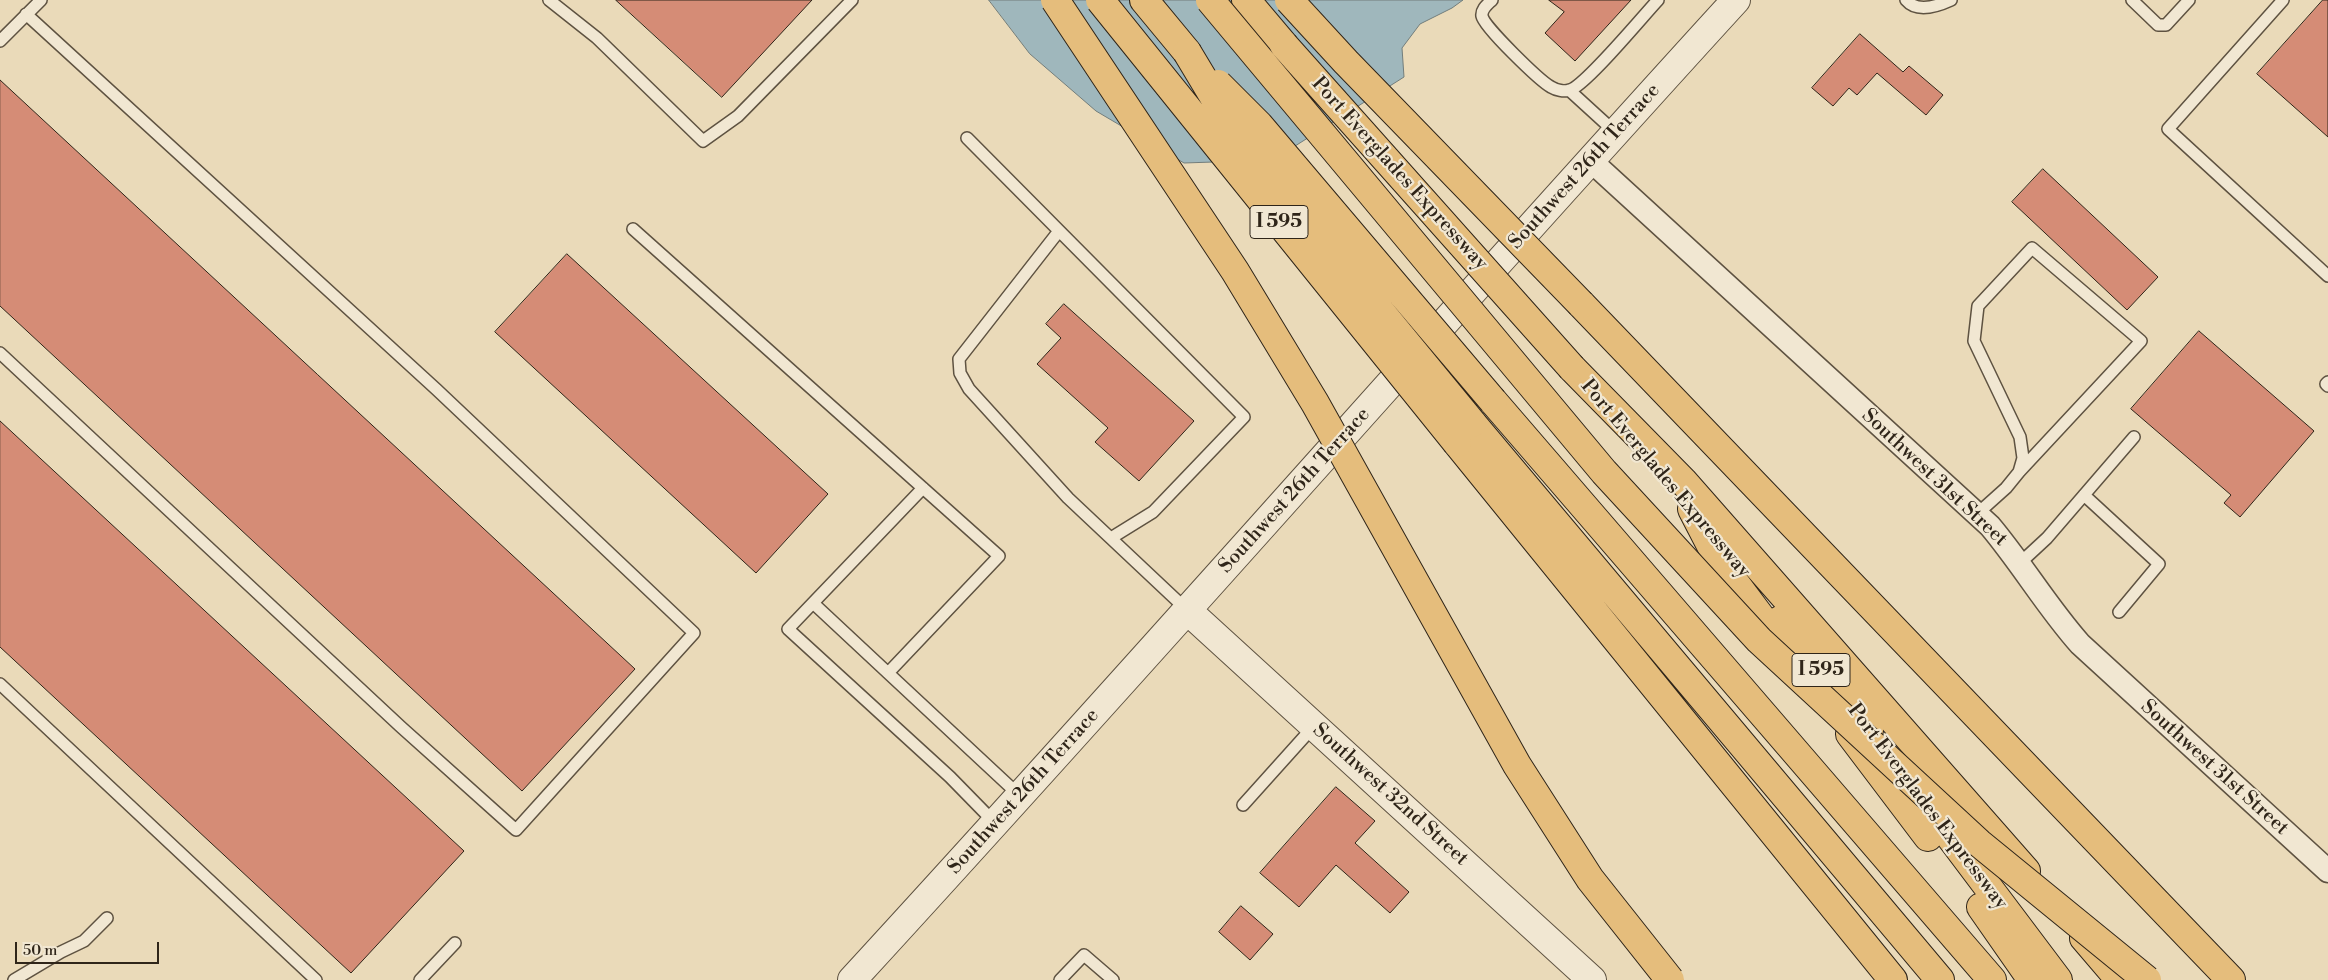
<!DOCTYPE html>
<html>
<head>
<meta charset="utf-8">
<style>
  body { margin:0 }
  #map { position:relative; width:2328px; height:980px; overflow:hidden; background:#eadab9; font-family:"Libre Bodoni",serif }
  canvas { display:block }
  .scale { position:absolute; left:15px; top:942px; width:144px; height:22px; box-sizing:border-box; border:2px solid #2f2519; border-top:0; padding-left:6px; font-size:15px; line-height:18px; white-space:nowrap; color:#2f2519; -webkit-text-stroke:4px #f1e7d2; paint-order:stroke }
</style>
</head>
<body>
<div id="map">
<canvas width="2328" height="980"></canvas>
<div class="scale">50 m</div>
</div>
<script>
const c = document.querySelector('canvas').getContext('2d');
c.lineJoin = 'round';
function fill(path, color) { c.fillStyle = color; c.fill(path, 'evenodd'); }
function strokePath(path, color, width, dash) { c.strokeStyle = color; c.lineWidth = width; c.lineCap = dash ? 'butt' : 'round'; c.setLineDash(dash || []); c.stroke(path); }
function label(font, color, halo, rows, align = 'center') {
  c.font = font + ' "Libre Bodoni",serif'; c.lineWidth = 4.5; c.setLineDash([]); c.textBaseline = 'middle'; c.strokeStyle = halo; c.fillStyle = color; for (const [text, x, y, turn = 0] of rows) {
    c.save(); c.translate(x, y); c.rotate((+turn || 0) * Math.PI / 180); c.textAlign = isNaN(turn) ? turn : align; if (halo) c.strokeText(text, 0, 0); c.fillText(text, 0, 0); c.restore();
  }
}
const water = new Path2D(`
  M989,0H1463L1452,8L1420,24L1402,48L1404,77L1273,160L1184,163L1096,111L1030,54Z`);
const building = new Path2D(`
  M616,0H812L722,97Z
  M1549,0H1631L1575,61L1545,33L1564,12Z
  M2323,0H2328V137L2257,74Z
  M1860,34L1903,72L1909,66L1943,95L1926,115L1877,73L1857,95L1849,88L1833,106L1812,88Z
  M0,80L635,669L522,791L0,306Z
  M2043,169L2158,277L2127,310L2012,202Z
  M567,254L828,494L756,573L495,332Z
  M1064,304L1194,421L1139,481L1095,442L1108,428L1037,364L1061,338L1046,324Z
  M2199,331L2314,431L2240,517L2224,503L2231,495L2131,409Z
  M0,421L464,851L351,973L0,647Z
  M1336,787L1375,821L1355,843L1409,892L1390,913L1336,865L1299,907L1260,873Z
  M1241,906L1273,934L1250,960L1219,932Z`);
const service = new Path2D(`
  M549,0L597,38L703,141L738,116L852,0
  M1492,0C1488,4 1481,9 1482,16C1484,27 1540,81 1551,87C1556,90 1564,92 1570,90C1586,85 1643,16 1658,0
  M1906,0C1917,13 1938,6 1951,0
  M2132,0L2158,25H2166L2189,0
  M2283,0L2168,129L2328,276
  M0,41L41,0
  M1569,90L1615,132
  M967,138L1244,417L1153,512L1111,538
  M633,229L999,556L888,673L1020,796
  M1059,231L959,359L960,373L969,389L1068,498L1187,610
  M0,353L401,727L516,830L694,633L436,389L26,14
  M2328,382L2326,384L2328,386
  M923,488L788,629L950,777L995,823
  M2084,495L2159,564L2119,612
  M1977,514L2006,488L2019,472L2023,458L2020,437L1974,341L1978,306L2032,248L2141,341L2019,472
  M2020,563L2047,538L2134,437
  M813,603L888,673
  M0,684L316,980
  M1243,805L1314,726
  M14,980L61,952L84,941L107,918
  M420,980L455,943
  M1060,980L1084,955L1113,980`);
const minor = new Path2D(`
  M1590,160L1990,526C2022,564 2047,607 2080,644L2328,871`);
const tertiary = new Path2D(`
  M1188,611L1592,980
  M852,980C1150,656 1439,325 1736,0`);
const motorway = new Path2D(`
  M1144,0L1187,52
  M1246,0L1284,45
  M1581,304L2231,980
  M1572,368L1683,481L2026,871
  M1493,401L1992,980
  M1472,423L1940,980
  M1457,443L1893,980
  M1692,509L1720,563L1784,648
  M1780,620L1869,730
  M1850,734L1928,837
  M1924,802L2058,980
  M1981,907L2032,980
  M2084,938L2120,980`);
const motorwayBridge = new Path2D(`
  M1055,0L1235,271L1315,403L1517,765L1590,879L1670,980
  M1100,0L1457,443
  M1210,0L1604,472L1759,640L1979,843L2147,980
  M1289,0L1346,62L1581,304
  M1284,45L1572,368
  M1187,52L1241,142L1472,423
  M1218,84L1259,125L1493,401`);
const shields = [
  [1279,222,58],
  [1821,670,58]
];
const shieldNames = [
  ["I 595",1279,222],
  ["I 595",1821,670]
];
const streetNames = [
  ["Southwest 26th Terrace",1585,167,-48],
  ["Port Everglades Expressway",1399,174,48],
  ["Southwest 31st Street",1934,478,43],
  ["Port Everglades Expressway",1665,479,50],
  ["Southwest 26th Terrace",1295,491,-48],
  ["Southwest 31st Street",2214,768,42],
  ["Southwest 26th Terrace",1024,792,-48],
  ["Southwest 32nd Street",1390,795,42],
  ["Port Everglades Expressway",1927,807,53]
];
fill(water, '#9fb7bc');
strokePath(water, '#727d7b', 1);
fill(building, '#d58c76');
strokePath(building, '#2f2519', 1);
strokePath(service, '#5e5241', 14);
strokePath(minor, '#5e5241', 25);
strokePath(tertiary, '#5e5241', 30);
strokePath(motorway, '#2f2519', 30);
strokePath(service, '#f1e7d2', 11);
strokePath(minor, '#f1e7d2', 22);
strokePath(tertiary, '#f1e7d2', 28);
strokePath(motorway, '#e5bd7c', 28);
strokePath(motorwayBridge, '#2f2519', 30, []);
strokePath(motorwayBridge, '#e5bd7c', 28);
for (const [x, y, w] of shields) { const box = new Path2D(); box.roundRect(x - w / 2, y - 16.5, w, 33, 4); c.fillStyle = '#f1e7d2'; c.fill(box); strokePath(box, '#2f2519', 1); }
label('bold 19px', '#2f2519', null, shieldNames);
label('20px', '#2f2519', '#f1e7d2', streetNames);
</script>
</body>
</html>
